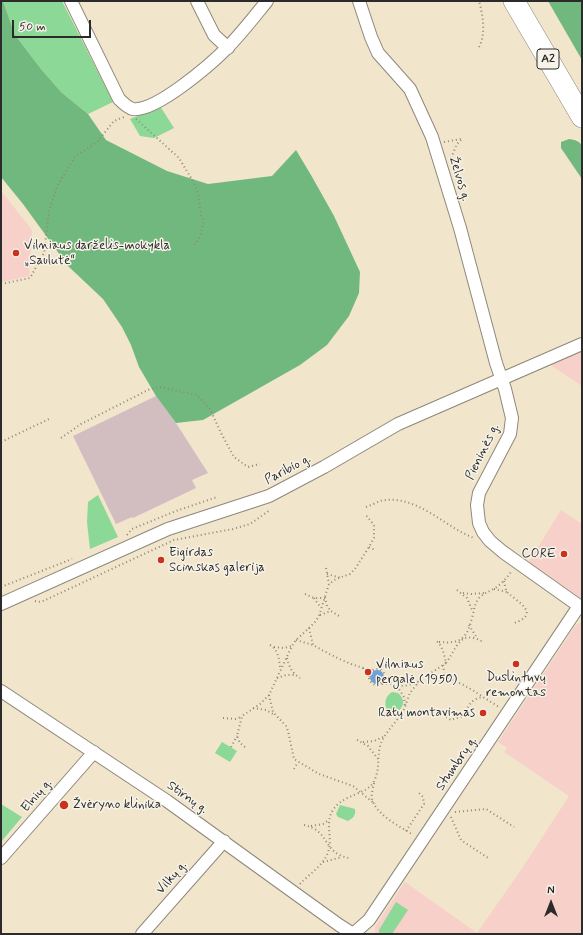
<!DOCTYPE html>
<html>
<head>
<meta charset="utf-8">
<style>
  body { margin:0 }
  #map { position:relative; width:583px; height:935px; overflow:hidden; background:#f1e5cb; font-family:Mynerve,sans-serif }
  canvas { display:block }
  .frame { position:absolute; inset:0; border:2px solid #2b2b2b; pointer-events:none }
  .north { position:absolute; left:531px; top:883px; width:40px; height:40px; -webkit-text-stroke:3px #f7f3e8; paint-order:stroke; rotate:0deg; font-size:11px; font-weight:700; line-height:16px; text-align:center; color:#2b2b2b }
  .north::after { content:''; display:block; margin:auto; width:14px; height:18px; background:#2b2b2b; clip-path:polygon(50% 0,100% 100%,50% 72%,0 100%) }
  .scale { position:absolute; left:12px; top:20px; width:79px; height:18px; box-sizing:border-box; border:2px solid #2b2b2b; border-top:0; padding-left:5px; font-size:12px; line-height:14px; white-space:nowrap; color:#2b2b2b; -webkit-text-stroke:3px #f7f3e8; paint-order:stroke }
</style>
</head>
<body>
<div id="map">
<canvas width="583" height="935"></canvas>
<div class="frame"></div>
<div class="north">N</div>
<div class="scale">50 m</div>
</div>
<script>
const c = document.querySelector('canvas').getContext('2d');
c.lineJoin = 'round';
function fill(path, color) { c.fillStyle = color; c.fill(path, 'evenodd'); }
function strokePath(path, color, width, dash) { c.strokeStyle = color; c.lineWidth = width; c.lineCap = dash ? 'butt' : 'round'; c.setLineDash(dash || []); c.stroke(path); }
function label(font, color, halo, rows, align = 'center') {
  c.font = font + ' Mynerve,sans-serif'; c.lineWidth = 3; c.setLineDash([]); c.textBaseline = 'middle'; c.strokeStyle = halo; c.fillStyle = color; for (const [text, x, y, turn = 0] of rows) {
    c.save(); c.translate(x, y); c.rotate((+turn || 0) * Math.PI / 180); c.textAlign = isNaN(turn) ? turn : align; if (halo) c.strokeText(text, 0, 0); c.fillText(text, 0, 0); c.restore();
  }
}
const built = new Path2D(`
  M1,191L32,230L29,276L1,282Z
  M582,348V386L549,364Z
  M561,510L582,524V602L527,565Z
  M582,622V934H375V927L405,882L477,933L523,867L569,796L504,752L507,748L498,742L576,625Z`);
const industrial = new Path2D(`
  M156,396L176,423L208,473L192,480L196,488L133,518L132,517L116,524L73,436Z`);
const green = new Path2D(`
  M3,1H62L113,102L88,114L61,92L41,69L15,35Z
  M160,106L174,128L154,138L140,136L130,119Z
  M98,495L118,537L90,549L87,522L88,502Z
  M392,692L398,693C407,701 403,709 394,714L388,712C384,705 384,697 392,692Z
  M222,742L237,751L230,762L215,753Z
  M1,804L22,817L1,842Z
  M340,805L355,809C356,816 353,818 348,821L338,817L336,814Z
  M396,902L408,910L392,934H379V930Z`);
const forest = new Path2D(`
  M1,1H3L15,35L41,69L61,92L88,114L106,140L167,171L208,184L272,176L296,150L311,175L334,216L360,272L359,293L349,316L327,345L300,365L203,420L176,423L156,396L139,367L131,345L122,327L103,299L68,266L23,204L1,177Z
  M548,1H582V60Z
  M569,139C574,140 579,140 582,146V179L561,148V142Z`);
const water = new Path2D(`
  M370 677a7 7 0 1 1 14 0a7 7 0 1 1-14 0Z`);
const path = new Path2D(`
  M479,47C486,34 483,15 479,1
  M136,119L179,158L194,183L198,194L201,215L204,221L200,237L194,245
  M444,142L461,139
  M451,158L457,144L462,139
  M1,284L30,278L44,253L49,211L58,184L75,157L98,141L114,121L124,117
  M61,438L81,424L150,389L160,387L197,395L210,409L221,433L234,457L248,467L260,464
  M1,442L49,419
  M366,507C371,505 376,503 380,501C416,493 444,527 474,538
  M127,535L132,529L176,511L217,497
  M369,547L375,550
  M326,568L329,584
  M327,574L341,578
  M504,581C505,585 505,590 508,593C518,602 541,614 514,623
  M1,587L72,559
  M494,589L507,592
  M457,590L467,598L472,610
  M463,593L471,594L484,593
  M305,594L314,598H325L327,606L331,611
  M314,598L321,608
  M35,601L41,602L174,540L233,529L250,524L270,510
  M320,615L331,611L339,616
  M469,625L477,638
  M309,628L315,622L319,616L329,584L336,579L350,574L355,569L369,547L374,538V525L365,514
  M296,640L313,645
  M439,642C460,644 467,639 472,618C474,611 474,605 479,598C484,593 489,592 495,588C502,584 507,577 512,571
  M270,645C278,649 279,659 280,667
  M274,647L284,648L292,646
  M287,658C289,667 292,673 300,678
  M446,663C457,649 459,628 483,642
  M443,665L445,677
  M363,668L368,678
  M369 677a8 8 0 1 1 16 0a8 8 0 1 1-16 0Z
  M385,677C393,690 406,686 418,682
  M425,677L446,663C444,655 443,645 435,640
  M277,678L286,675H294
  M382,684H391
  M397,686L404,697L405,707
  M269,695L273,712L286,726L288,731L294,759L319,774L353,786L375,804
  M253,708L266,710L273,714
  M446,717L451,720L463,716C469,705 471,699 483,697L499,707
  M223,718L236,719L241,717
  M357,740L368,746L378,759
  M363,742L374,741L383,737
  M231,747L237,736
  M245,747L240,743L237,736L242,716L260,704L269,695L292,646L296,640L309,628L313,645C331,655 352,667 374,670
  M294,769L298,762
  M374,783C373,788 371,794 372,799C377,816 400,826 413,835
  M455,812L486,809L514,827
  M451,817L461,840L488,858
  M304,825C331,831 322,853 349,858
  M311,826L323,824L329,820
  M406,831L424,804L423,797L419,793
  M323,862L342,857
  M300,884C310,873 325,865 329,849C332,837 325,822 333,810C344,793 368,795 374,781C380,770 377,758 380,746C384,733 395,724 402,713C406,707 407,699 410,693C413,689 417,684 419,681C434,665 470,688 483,697`);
const minor = new Path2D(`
  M71,1L119,99C123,103 128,108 133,109C156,112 211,64 227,48C241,34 254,17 267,1
  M197,1L214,35L228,48
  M359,1L371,37L378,53L410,89L432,137L460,228L496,363L505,389L512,418L510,434L479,493L477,505L479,523L483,532L490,541L503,552L582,608
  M1,604L168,529L269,496L324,467L398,424L582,344
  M1,691L167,801L339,925L353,934
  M1,858L94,752
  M142,934L224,841
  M353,934L369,920L579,606`);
const trunk = new Path2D(`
  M514,1L582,117`);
const markers = [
  [16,253,4,"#c8321e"],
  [564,554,4,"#c8321e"],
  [161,560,4,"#c8321e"],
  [516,664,4,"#c8321e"],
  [368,672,4,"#c8321e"],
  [483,713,4,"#c8321e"],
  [64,805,5,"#c8321e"]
];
const shields = [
  [548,59,22]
];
const shieldNames = [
  ["A2",548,59]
];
const streetNames = [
  ["Želvos g.",459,179,73],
  ["Pieninės g.",483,452,-64],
  ["Paribio g.",288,470,-28],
  ["Stumbrų g.",457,764,-56],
  ["Elnių g.",37,796,-49],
  ["Stirnų g.",187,798,35],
  ["Vilkų g.",172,878,-49]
];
const poiNames = [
  ["Vilniaus darželis-mokykla",24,246],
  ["„Saulutė“",24,261],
  ["Eigirdas",169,553],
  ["Scinskas galerija",169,568],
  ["CORE",556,554,"right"],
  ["Vilniaus",376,665],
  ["pergalė (1950)",376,680],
  ["Duslintuvų",516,678,"center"],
  ["remontas",516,693,"center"],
  ["Ratų montavimas",475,713,"right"],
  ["Žvėryno klinika",73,805]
];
fill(built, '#f7d0c9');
fill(industrial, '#d2bec1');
fill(green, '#8cd896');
fill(forest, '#71b87f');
fill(water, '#6da1d9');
strokePath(minor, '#8e887b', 14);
strokePath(trunk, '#8e887b', 22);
strokePath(path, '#8e887b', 2, [1, 3]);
strokePath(minor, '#fff', 12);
strokePath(trunk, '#fff', 21);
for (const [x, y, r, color] of markers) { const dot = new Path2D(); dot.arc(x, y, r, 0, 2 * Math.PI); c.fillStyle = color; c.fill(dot); strokePath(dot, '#f7f3e8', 1.5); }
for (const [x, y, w] of shields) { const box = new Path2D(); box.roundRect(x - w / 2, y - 10, w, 20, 3); c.fillStyle = '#f7f3e8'; c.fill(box); strokePath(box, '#2b2b2b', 1); }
label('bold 12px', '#2b2b2b', null, shieldNames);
label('13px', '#2b2b2b', '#f7f3e8', streetNames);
label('13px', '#2b2b2b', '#f7f3e8', poiNames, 'left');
</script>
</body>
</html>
